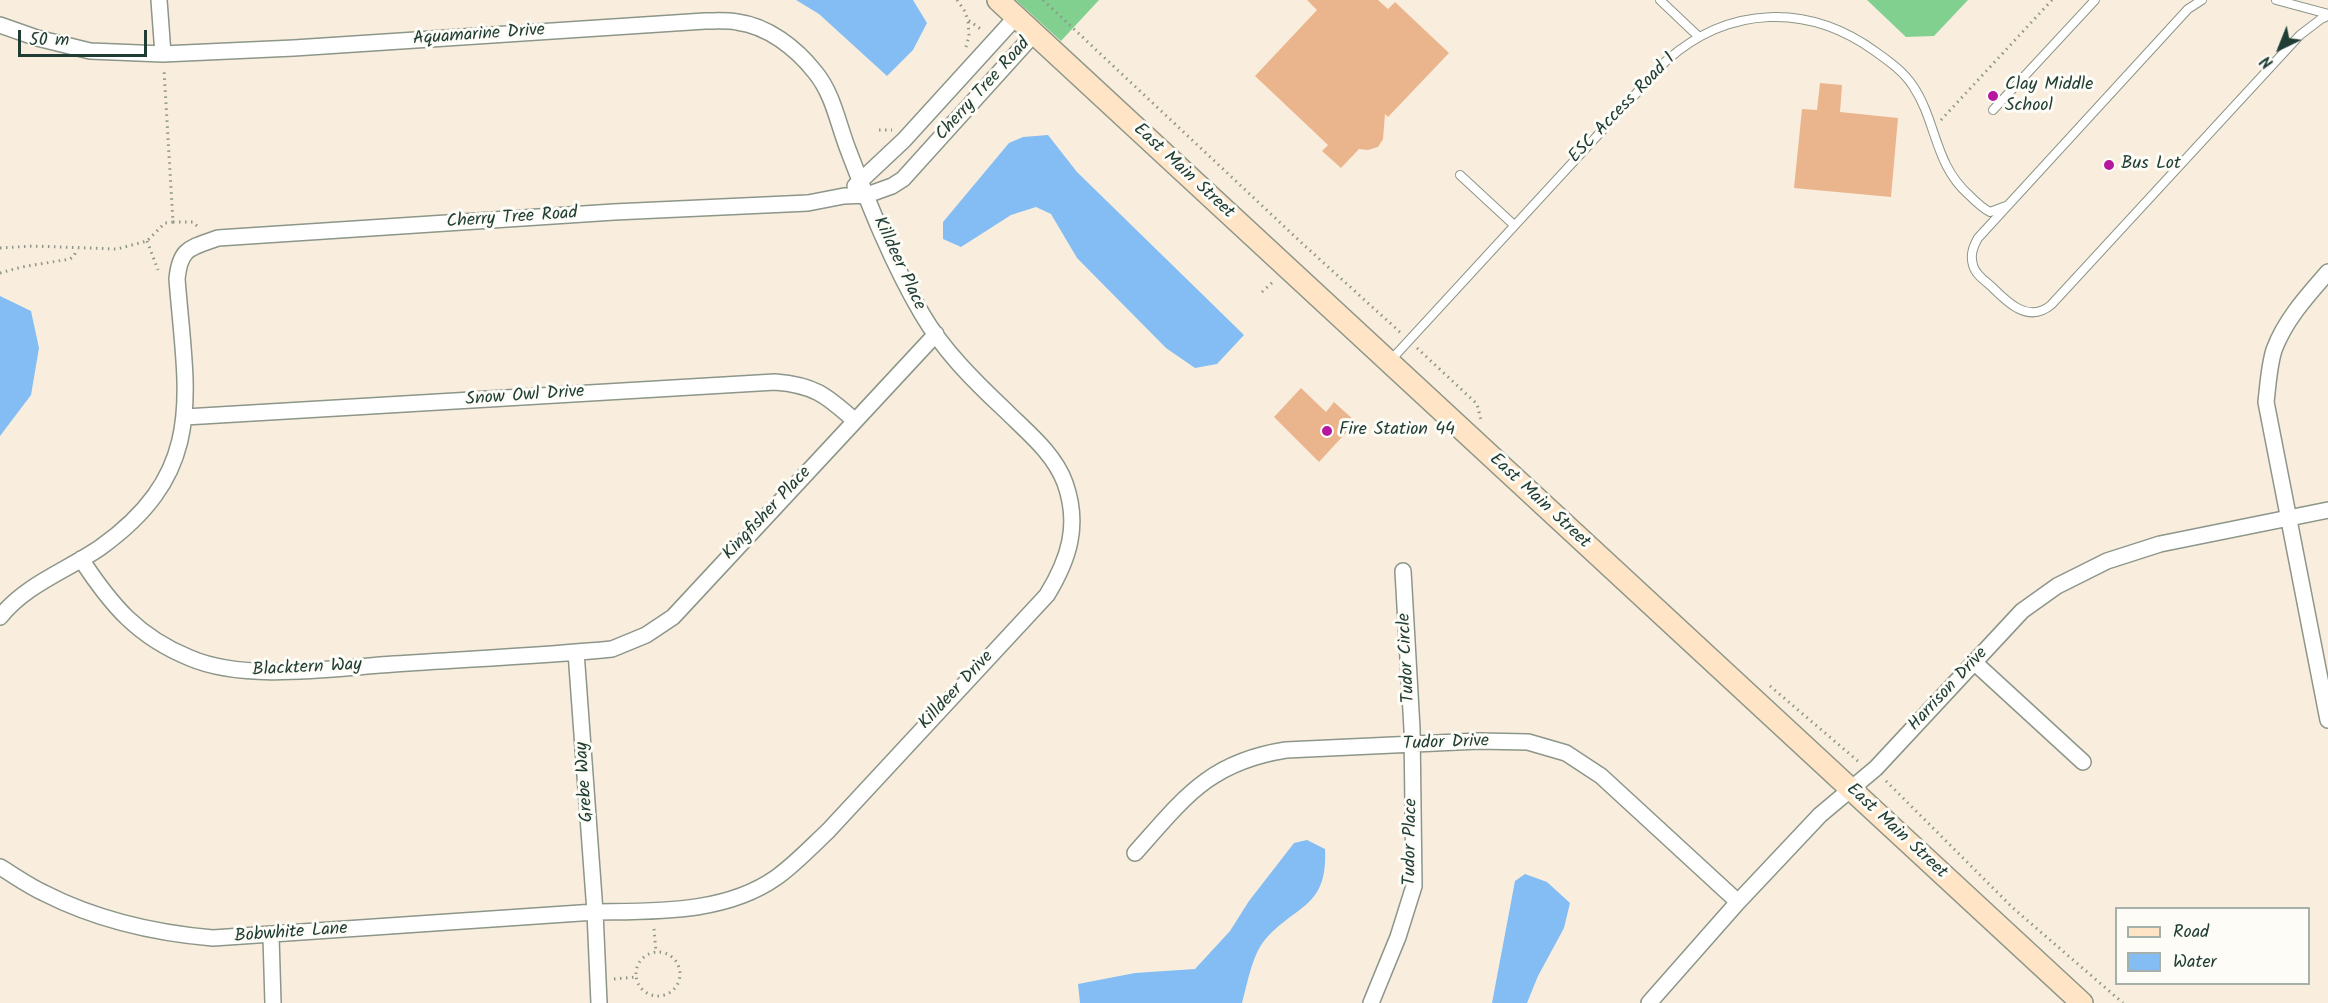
<!DOCTYPE html>
<html>
<head>
<meta charset="utf-8">
<style>
  body { margin:0 }
  #map { position:relative; width:2328px; height:1003px; overflow:hidden; background:#f9eede; font-family:Kalam,sans-serif }
  canvas { display:block }
  .legend { position:absolute; left:2115px; top:907px; width:195px; height:78px; box-sizing:border-box; background:#fdfcf7; border:2px solid #a4b0a9; margin:0; padding:8px 10px; list-style:none; font-size:18px; color:#1f3d34 }
  .legend li { display:flex; align-items:center; gap:12px; height:30px }
  .legend b { width:30px; border:2px solid #a4b0a9 }
  .north { position:absolute; left:2250px; top:18px; width:60px; height:60px; -webkit-text-stroke:4px #fdfcf7; paint-order:stroke; rotate:223deg; font-size:16px; font-weight:700; line-height:24px; text-align:center; color:#1f3d34 }
  .north::after { content:''; display:block; margin:auto; width:21px; height:27px; background:#1f3d34; clip-path:polygon(50% 0,100% 100%,50% 72%,0 100%) }
  .scale { position:absolute; left:18px; top:30px; width:129px; height:27px; box-sizing:border-box; border:3px solid #1f3d34; border-top:0; padding-left:8px; font-size:18px; line-height:21px; white-space:nowrap; color:#1f3d34; -webkit-text-stroke:4px #fdfcf7; paint-order:stroke }
</style>
</head>
<body>
<div id="map">
<canvas width="2328" height="1003"></canvas>
<ul class="legend">
<li><b style="height:8px;background:#ffe4c6"></b>Road</li>
<li><b style="height:16px;background:#83bdf4"></b>Water</li>
</ul>
<div class="north">N</div>
<div class="scale">50 m</div>
</div>
<script>
const c = document.querySelector('canvas').getContext('2d');
c.lineJoin = 'round';
function fill(path, color) { c.fillStyle = color; c.fill(path, 'evenodd'); }
function strokePath(path, color, width, dash) { c.strokeStyle = color; c.lineWidth = width; c.lineCap = dash ? 'butt' : 'round'; c.setLineDash(dash || []); c.stroke(path); }
function label(font, color, halo, rows, align = 'center') {
  c.font = font + ' Kalam,sans-serif'; c.lineWidth = 6; c.setLineDash([]); c.textBaseline = 'middle'; c.strokeStyle = halo; c.fillStyle = color; for (const [text, x, y, turn = 0] of rows) {
    c.save(); c.translate(x, y); c.rotate((+turn || 0) * Math.PI / 180); c.textAlign = isNaN(turn) ? turn : align; if (halo) c.strokeText(text, 0, 0); c.fillText(text, 0, 0); c.restore();
  }
}
const green = new Path2D(`
  M1016,0H1099L1061,41Z
  M1867,0H1968L1934,36L1906,37Z`);
const water = new Path2D(`
  M796,0H913L927,23L913,50L887,76L819,14Z
  M1048,135L1077,172L1244,335L1217,364L1195,368L1166,348L1077,258L1051,214L1036,207L1011,215L961,247L943,239V222L1009,143L1023,137Z
  M0,296L31,311L39,348L31,395L0,436Z
  M1307,840L1325,849C1328,909 1295,904 1264,941C1252,956 1247,985 1242,1003H1080L1078,984L1135,973L1195,969L1230,931L1249,901L1294,843Z
  M1525,874L1547,882L1570,903L1564,928L1538,976L1527,1003H1492L1515,881Z`);
const building = new Path2D(`
  M1307,0H1378L1388,9L1395,2L1449,53L1388,117L1385,114L1383,139L1378,147L1368,150L1359,149L1341,168L1322,151L1328,145L1255,76L1317,10Z
  M1820,83L1842,85L1840,112L1898,118L1891,197L1794,188L1802,109L1817,110Z
  M1301,388L1326,412L1334,402L1356,422L1319,462L1274,417Z`);
const path = new Path2D(`
  M957,0L964,10L968,20L982,30
  M1043,0L1305,246L1401,333
  M966,47L969,36L968,20
  M1941,120L2052,0
  M879,130H892
  M173,222H193L199,228
  M147,241L158,270
  M0,248L32,246L117,249L147,241L165,223L173,222L164,70
  M0,273L22,267L70,259L74,256L77,249
  M1262,292L1274,281
  M1417,348L1477,404L1481,420
  M1770,686L1859,762
  M1886,781L2013,908L2123,1003
  M654,929L656,952
  M636 974a22 22 0 1 1 44 0a22 22 0 1 1-44 0Z
  M614,979L636,977`);
const lane = new Path2D(`
  M1660,0L1699,37
  M2202,0L2188,9L1978,238C1973,247 1970,255 1973,265C1975,274 1984,280 1991,286C2007,302 2028,324 2051,305L2300,35L2321,19L2328,16
  M2276,0L2328,14
  M1993,110L2095,0
  M1460,175L1514,225
  M1390,361L1666,61C1729,5 1809,3 1876,52C1890,62 1904,72 1913,86C1937,122 1934,164 1969,195C1976,202 1982,208 1990,212L2006,206`);
const street = new Path2D(`
  M159,0L163,54
  M0,25L37,38L90,51L163,54L294,48L705,21C715,21 726,20 737,22C768,26 796,48 815,72C834,95 838,125 849,152C870,207 892,263 922,314C943,350 974,381 1005,410C1027,432 1054,453 1065,483C1080,525 1069,559 1047,595L828,831C811,847 795,864 777,877C725,914 655,911 595,912L213,938C154,933 97,920 44,893C29,886 15,876 0,867
  M855,186L904,140L1016,17
  M2328,272C2307,296 2285,320 2274,350C2269,366 2268,385 2266,402L2328,720
  M185,417L775,382C814,385 826,395 854,420
  M81,559C111,605 138,637 190,658C246,682 333,668 394,664C466,659 540,656 612,649L646,635L673,617L936,334
  M0,617C26,584 68,570 101,547C208,470 186,394 177,279C180,247 191,248 218,238L614,212L808,203L844,196L867,195L892,186L903,179L1034,34
  M576,652L595,912L599,1003
  M1974,662L2083,762
  M1135,853C1184,798 1209,762 1286,750L1479,741L1528,742L1566,753L1601,776L1738,902
  M271,936L273,1003
  M1371,1003L1398,937L1414,886L1412,729L1403,571
  M1649,1003L1738,902L1820,815L1876,768L2022,611L2057,586L2107,561L2160,544L2328,510`);
const secondary = new Path2D(`
  M998,0L2082,1003`);
const markers = [
  [1993,96,6,"#b5179e"],
  [2109,165,6,"#b5179e"],
  [1327,431,6,"#b5179e"]
];
const streetNames = [
  ["Aquamarine Drive",479,36,-4],
  ["Cherry Tree Road",984,90,-48],
  ["ESC Access Road 1",1623,109,-46],
  ["East Main Street",1183,172,43],
  ["Cherry Tree Road",512,219,-4],
  ["Killdeer Place",898,264,65],
  ["Snow Owl Drive",525,397,-4],
  ["East Main Street",1539,502,43],
  ["Kingfisher Place",768,514,-47],
  ["Tudor Circle",1408,658,-93],
  ["Blacktern Way",307,669,-3],
  ["Harrison Drive",1949,690,-47],
  ["Killdeer Drive",957,691,-47],
  ["Tudor Drive",1446,744,-2],
  ["Grebe Way",586,782,-94],
  ["East Main Street",1896,832,43],
  ["Tudor Place",1412,842,-89],
  ["Bobwhite Lane",291,934,-4]
];
const poiNames = [
  ["Clay Middle",2005,86],
  ["School",2005,107],
  ["Bus Lot",2121,165],
  ["Fire Station 44",1339,431]
];
fill(green, '#81d090');
fill(water, '#83bdf4');
fill(building, '#eab58d');
strokePath(lane, '#8c9689', 10);
strokePath(street, '#8c9689', 18);
strokePath(secondary, '#8c9689', 24);
strokePath(path, '#8c9689', 3, [1.5, 4.5]);
strokePath(lane, '#fff', 8);
strokePath(street, '#fff', 15);
strokePath(secondary, '#ffe4c6', 21);
for (const [x, y, r, color] of markers) { const dot = new Path2D(); dot.arc(x, y, r, 0, 2 * Math.PI); c.fillStyle = color; c.fill(dot); strokePath(dot, '#fdfcf7', 2); }
label('18px', '#1f3d34', '#fdfcf7', streetNames);
label('18px', '#1f3d34', '#fdfcf7', poiNames, 'left');
</script>
</body>
</html>
